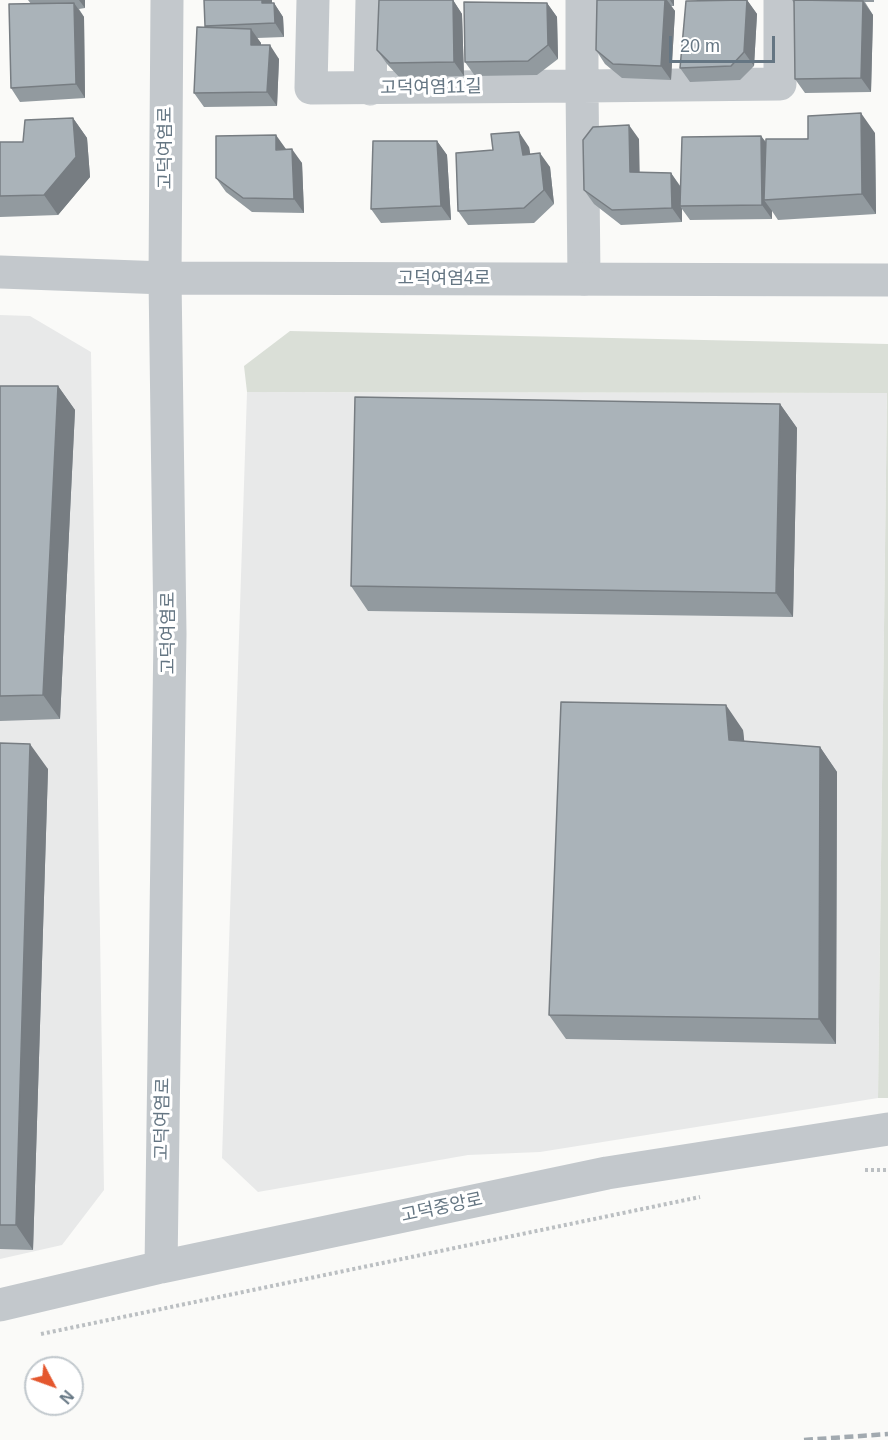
<!DOCTYPE html>
<html>
<head>
<meta charset="utf-8">
<style>
  body { margin:0 }
  #map { position:relative; width:888px; height:1440px; overflow:hidden; background:#fafaf8; font-family:Helvetica,sans-serif }
  canvas { display:block }
  .north { position:absolute; left:24px; top:1356px; width:60px; height:60px; box-sizing:border-box; background:#fff; border:2px solid #c1c8cd; border-radius:50%; rotate:131deg; font-size:16px; font-weight:700; line-height:24px; text-align:center; color:#657683 }
  .north::after { content:''; display:block; margin:auto; width:21px; height:27px; background:#e4572e; clip-path:polygon(50% 0,100% 100%,50% 72%,0 100%) }
  .scale { position:absolute; left:669px; top:36px; width:106px; height:27px; box-sizing:border-box; border:3px solid #657683; border-top:0; padding-left:8px; font-size:18px; line-height:21px; white-space:nowrap; color:#657683; -webkit-text-stroke:4px #fff; paint-order:stroke }
</style>
</head>
<body>
<div id="map">
<canvas width="888" height="1440"></canvas>
<div class="north">N</div>
<div class="scale">20 m</div>
</div>
<script>
const c = document.querySelector('canvas').getContext('2d');
c.lineJoin = 'round';
function fill(path, color) { c.fillStyle = color; c.fill(path, 'evenodd'); }
function strokePath(path, color, width, dash) { c.strokeStyle = color; c.lineWidth = width; c.lineCap = dash ? 'butt' : 'round'; c.setLineDash(dash || []); c.stroke(path); }
function label(font, color, halo, rows, align = 'center') {
  c.font = font + ' Helvetica,"Noto Sans KR",sans-serif'; c.lineWidth = 6; c.setLineDash([]); c.textBaseline = 'middle'; c.strokeStyle = halo; c.fillStyle = color; for (const [text, x, y, turn = 0] of rows) {
    c.save(); c.translate(x, y); c.rotate((+turn || 0) * Math.PI / 180); c.textAlign = isNaN(turn) ? turn : align; if (halo) c.strokeText(text, 0, 0); c.fillText(text, 0, 0); c.restore();
  }
}
const built = new Path2D(`
  M0,315L30,316L91,352L104,1190L62,1245L0,1259Z
  M247,392L887,393L878,1098L540,1152L468,1155L258,1192L222,1158Z`);
const green = new Path2D(`
  M290,331L888,344V1098H878L887,393L247,392L244,366Z`);
const path = new Path2D(`
  M865,1170H888
  M41,1334L700,1197`);
const minor = new Path2D(`
  M313,0L311,88L582,86V0
  M370,89L372,0
  M584,279L582,86L780,84V0`);
const tertiary = new Path2D(`
  M0,272L165,278L888,280
  M161,1267L170,634L165,278L167,0
  M0,1305L161,1267L607,1173L888,1129`);
const rail = new Path2D(`
  M804,1440L888,1434`);
const wall = new Path2D(`
  M28,0H85V8L79,9L84,17L85,98L20,102L11,88L31,4Z
  M204,0H272V3H274L283,17L284,37L257,38L261,43V45L279,59L277,106L204,107L194,93L206,27Z
  M453,0L462,14L464,76L400,78L387,64L377,50Z
  M597,0H674V6H671L675,11L671,80L622,78L605,64L596,50Z
  M697,0H747L757,14L754,66L740,80L690,82L680,68Z
  M792,0H874V2H865L873,15L871,92L805,93L795,79L794,3Z
  M547,3L557,17L558,59L537,75L475,76L465,62Z
  M73,118L87,138L90,177L58,215L0,217V142H23Z
  M875,133L876,214L778,220L772,211V219L690,220L682,209V222L621,225L594,204L584,190L639,139V172L671,173L681,187L761,136L766,142Z
  M437,141L447,155L451,220L381,223L371,209Z
  M529,147L530,154L550,167L554,204L534,223L468,225L458,211L493,150Z
  M285,149L302,163L304,213L252,212L226,192L216,178Z
  M0,386H58L75,410L60,719L0,721Z
  M780,404L797,428L793,617L368,611L351,586Z
  M743,730L744,741L820,747L837,772L836,1044L566,1039L549,1015Z
  M0,743L48,769L33,1250L0,1249Z`);
const shadedWall = new Path2D(`
  M79,0H85V8Z
  M262,0H272V17L262,3Z
  M453,0L462,14L464,76L454,62Z
  M665,0H667L675,11L671,80L661,66Z
  M670,0H674V6Z
  M747,0L757,14L754,66L744,52Z
  M863,1L873,15L871,92L861,78Z
  M74,3L84,17L85,98L76,84Z
  M274,3L283,17L284,37L275,23Z
  M547,3L557,17L558,59L548,45Z
  M251,29L261,43L260,59L251,45Z
  M270,45L279,59L277,106L267,92Z
  M861,113L875,133L876,214L862,194Z
  M73,118L87,138L90,177L58,215L44,195Z
  M629,125L639,139L640,186L630,172Z
  M519,132L529,147L533,169L523,155Z
  M276,135L286,149L276,150Z
  M761,136L771,150L764,200L772,211V219L762,205Z
  M437,141L447,155L451,220L441,206Z
  M292,149L302,163L304,213L294,199Z
  M540,153L550,167L554,204L544,190Z
  M671,173L681,188L680,206L682,209V222L672,208Z
  M58,386L75,410L60,719L43,695Z
  M780,404L797,428L793,617L776,593Z
  M726,705L743,730L747,765L729,740Z
  M30,744L48,769L33,1250L16,1225Z
  M820,747L837,772L836,1044L819,1019Z`);
const building = new Path2D(`
  M204,0H262V3H274L275,23L205,26Z
  M379,0H453L454,62L390,63L377,50Z
  M597,0H665L661,66L613,64L596,50Z
  M747,0L744,52L731,66L680,68L686,1Z
  M794,0L863,1L861,78L795,79Z
  M464,2L547,3L548,45L528,61L465,62Z
  M74,3L76,84L11,88L9,4Z
  M197,27L251,29V45H270L267,92L194,93Z
  M861,113L862,194L764,200L766,139H808V116Z
  M73,118L76,157L44,195L0,196V142H23L25,120Z
  M629,125L630,172L671,173L672,208L612,210L584,190L583,140L593,127Z
  M519,132L523,155L540,153L544,190L524,208L458,211L456,153L493,150L491,134Z
  M276,135V150L292,149L294,199L243,198L216,178V136Z
  M761,136L762,205L680,206L682,137Z
  M373,141H437L441,206L371,209Z
  M0,386H58L43,695L0,696Z
  M355,397L780,404L776,593L351,586Z
  M561,702L726,705L729,740L820,747L819,1019L549,1015Z
  M0,743L30,744L16,1225H0Z`);
const streetNames = [
  ["고덕여염11길",431,88,-1],
  ["고덕여염로",166,148,-90],
  ["고덕여염4로",444,279],
  ["고덕여염로",169,633,-90],
  ["고덕여염로",163,1119,-89],
  ["고덕중앙로",442,1208,-12]
];
fill(built, '#e8e9e9');
fill(green, '#dadfd7');
strokePath(path, '#bbbfc2', 4, [3, 3]);
strokePath(minor, '#c3c8cc', 33);
strokePath(tertiary, '#c3c8cc', 33);
strokePath(rail, '#a2aab0', 4.5, [9, 4.5]);
fill(wall, '#929a9f');
fill(shadedWall, '#777d82');
fill(building, '#aab3b9');
strokePath(building, '#777d82', 1.5);
label('18px', '#657683', '#fff', streetNames);
</script>
</body>
</html>
